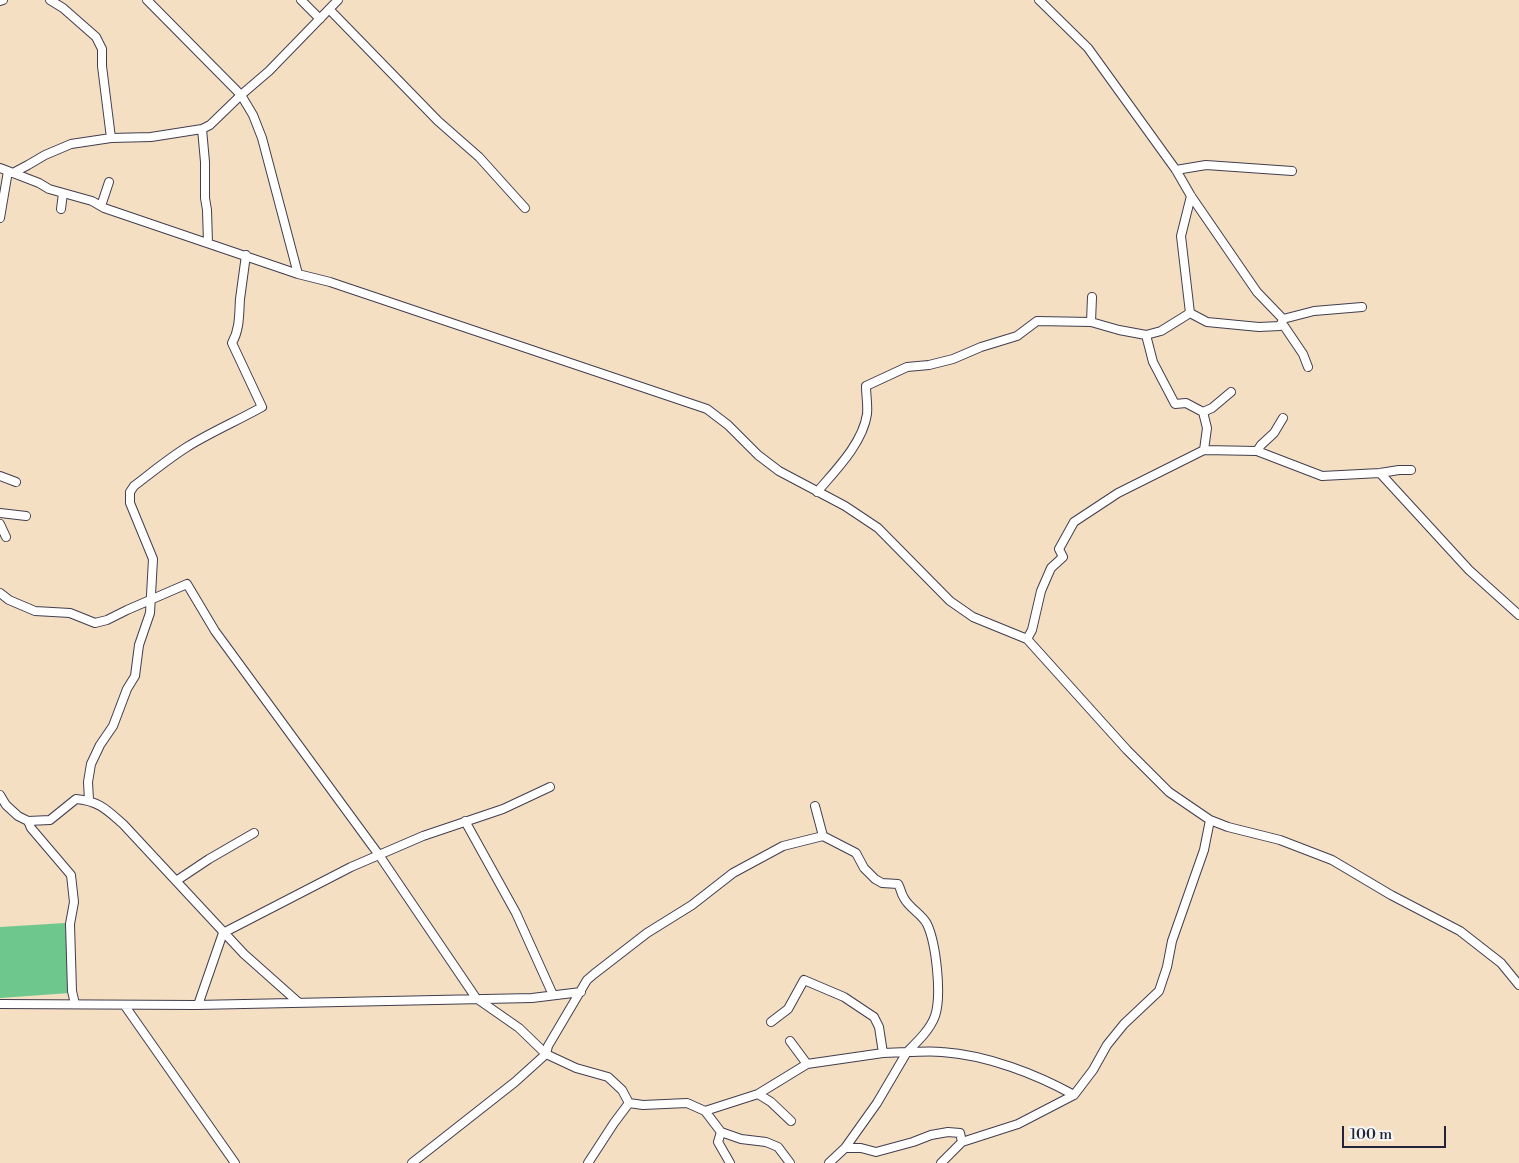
<!DOCTYPE html>
<html>
<head>
<meta charset="utf-8">
<style>
  body { margin:0 }
  #map { position:relative; width:1519px; height:1163px; overflow:hidden; background:#f4dfc3; font-family:"Libre Bodoni",serif }
  canvas { display:block }
  .scale { position:absolute; left:1342px; top:1126px; width:104px; height:22px; box-sizing:border-box; border:2px solid #22223b; border-top:0; padding-left:6px; font-size:15px; line-height:18px; white-space:nowrap; color:#22223b; -webkit-text-stroke:4px #f6f6f2; paint-order:stroke }
</style>
</head>
<body>
<div id="map">
<canvas width="1519" height="1163"></canvas>
<div class="scale">100 m</div>
</div>
<script>
const c = document.querySelector('canvas').getContext('2d');
c.lineJoin = 'round';
function fill(path, color) { c.fillStyle = color; c.fill(path, 'evenodd'); }
function strokePath(path, color, width, dash) { c.strokeStyle = color; c.lineWidth = width; c.lineCap = dash ? 'butt' : 'round'; c.setLineDash(dash || []); c.stroke(path); }
const green = new Path2D(`
  M65,923L70,993L0,998V927Z`);
const minor = new Path2D(`
  M50,0L63,8L96,37L102,49V66L111,138
  M147,0L241,95L253,115L262,138L298,274
  M301,0L320,19
  M1039,0L1088,48L1176,170L1191,196L1257,292L1283,319L1314,311L1362,307
  M0,1L3,0
  M329,9L438,121L479,157L525,208
  M202,129L205,162V198L207,210L208,243
  M0,168L39,183L49,189L92,201L104,208L298,274L330,282L707,409L728,425L758,455L779,471L845,506L878,528L950,601L973,617L1027,639L1127,750L1169,792L1210,820L1228,827L1280,840L1332,860L1391,895L1460,931L1501,963L1519,985
  M1176,170L1206,165L1292,171
  M13,173L28,165L45,155L71,144L111,138L151,137L202,129L210,125L241,95L269,71L338,0
  M1191,196L1181,236L1190,313L1161,331L1146,335L1153,362L1175,404L1186,403L1203,412L1207,428L1204,450
  M101,206L109,182
  M61,209L63,193
  M0,218L8,171
  M1190,313L1207,322L1259,327L1280,326L1283,319
  M1091,322L1092,297
  M1282,323L1303,354L1308,367
  M1203,412L1212,408L1231,392
  M1257,451L1261,445L1274,433L1283,418
  M1380,473L1469,570L1519,615
  M0,476L16,482
  M817,492C835,471 863,443 867,414C868,405 866,395 866,386L907,367L929,365L953,359L981,347L1017,336L1037,321L1091,322L1119,330L1146,335
  M0,513L26,516
  M0,524L6,537
  M0,593L9,600L35,611L70,613L95,623L107,620L127,610L187,584L215,631L379,855L476,998L519,1028L546,1054L548,1046L587,980L594,974L647,933L692,905L733,873L783,846L823,836L856,853L864,868L875,879L882,883L898,884C901,889 901,894 904,898C909,908 922,914 927,924C936,943 942,995 935,1016C930,1030 917,1042 907,1052L883,1053L807,1064L758,1094L705,1111L687,1103L643,1105L629,1103L622,1090L608,1077L576,1068L546,1054L515,1082L412,1163
  M1027,639L1032,630L1041,591L1051,568L1063,557L1059,549L1074,522L1118,493L1204,450L1257,451L1322,476L1380,473L1399,470H1411
  M0,795L6,805L18,816L28,821L50,820L76,799C99,801 107,810 123,824L244,954L298,1002
  M89,800L88,782L91,764L100,745L113,726L127,689L135,676L139,645L150,613L153,559L130,503V492L134,486C151,473 168,459 187,447C211,432 237,421 262,407L232,343C240,329 239,314 240,299C242,285 244,270 246,255
  M815,806L823,836
  M28,821L31,828L71,875L74,902L70,924L72,991L75,1004
  M465,821L516,913L553,995
  M176,881L209,859L254,833
  M0,1004L196,1005L532,998L581,992
  M198,1005L223,933L351,867L423,836L503,809L550,787
  M125,1006L235,1163
  M771,1022L788,1009L804,980L844,997L874,1017L879,1027L883,1053
  M790,1041L807,1064
  M758,1094L771,1102L791,1121
  M705,1111L721,1132L741,1139L766,1142L778,1147L790,1163
  M721,1132L718,1142L730,1163
  M845,1148H861L876,1152L913,1142L931,1135L948,1132L960,1133L962,1142
  M588,1163L614,1123L629,1103
  M829,1163L845,1148L877,1103L907,1052C918,1052 931,1051 942,1052C987,1055 1036,1074 1074,1095L1093,1070L1107,1045L1124,1024L1159,991L1167,967L1172,941L1204,850L1210,820
  M941,1163L962,1142L1018,1124L1074,1095`);
fill(green, '#6ec88e');
strokePath(minor, '#423e4f', 10);
strokePath(minor, '#fff', 8);
</script>
</body>
</html>
